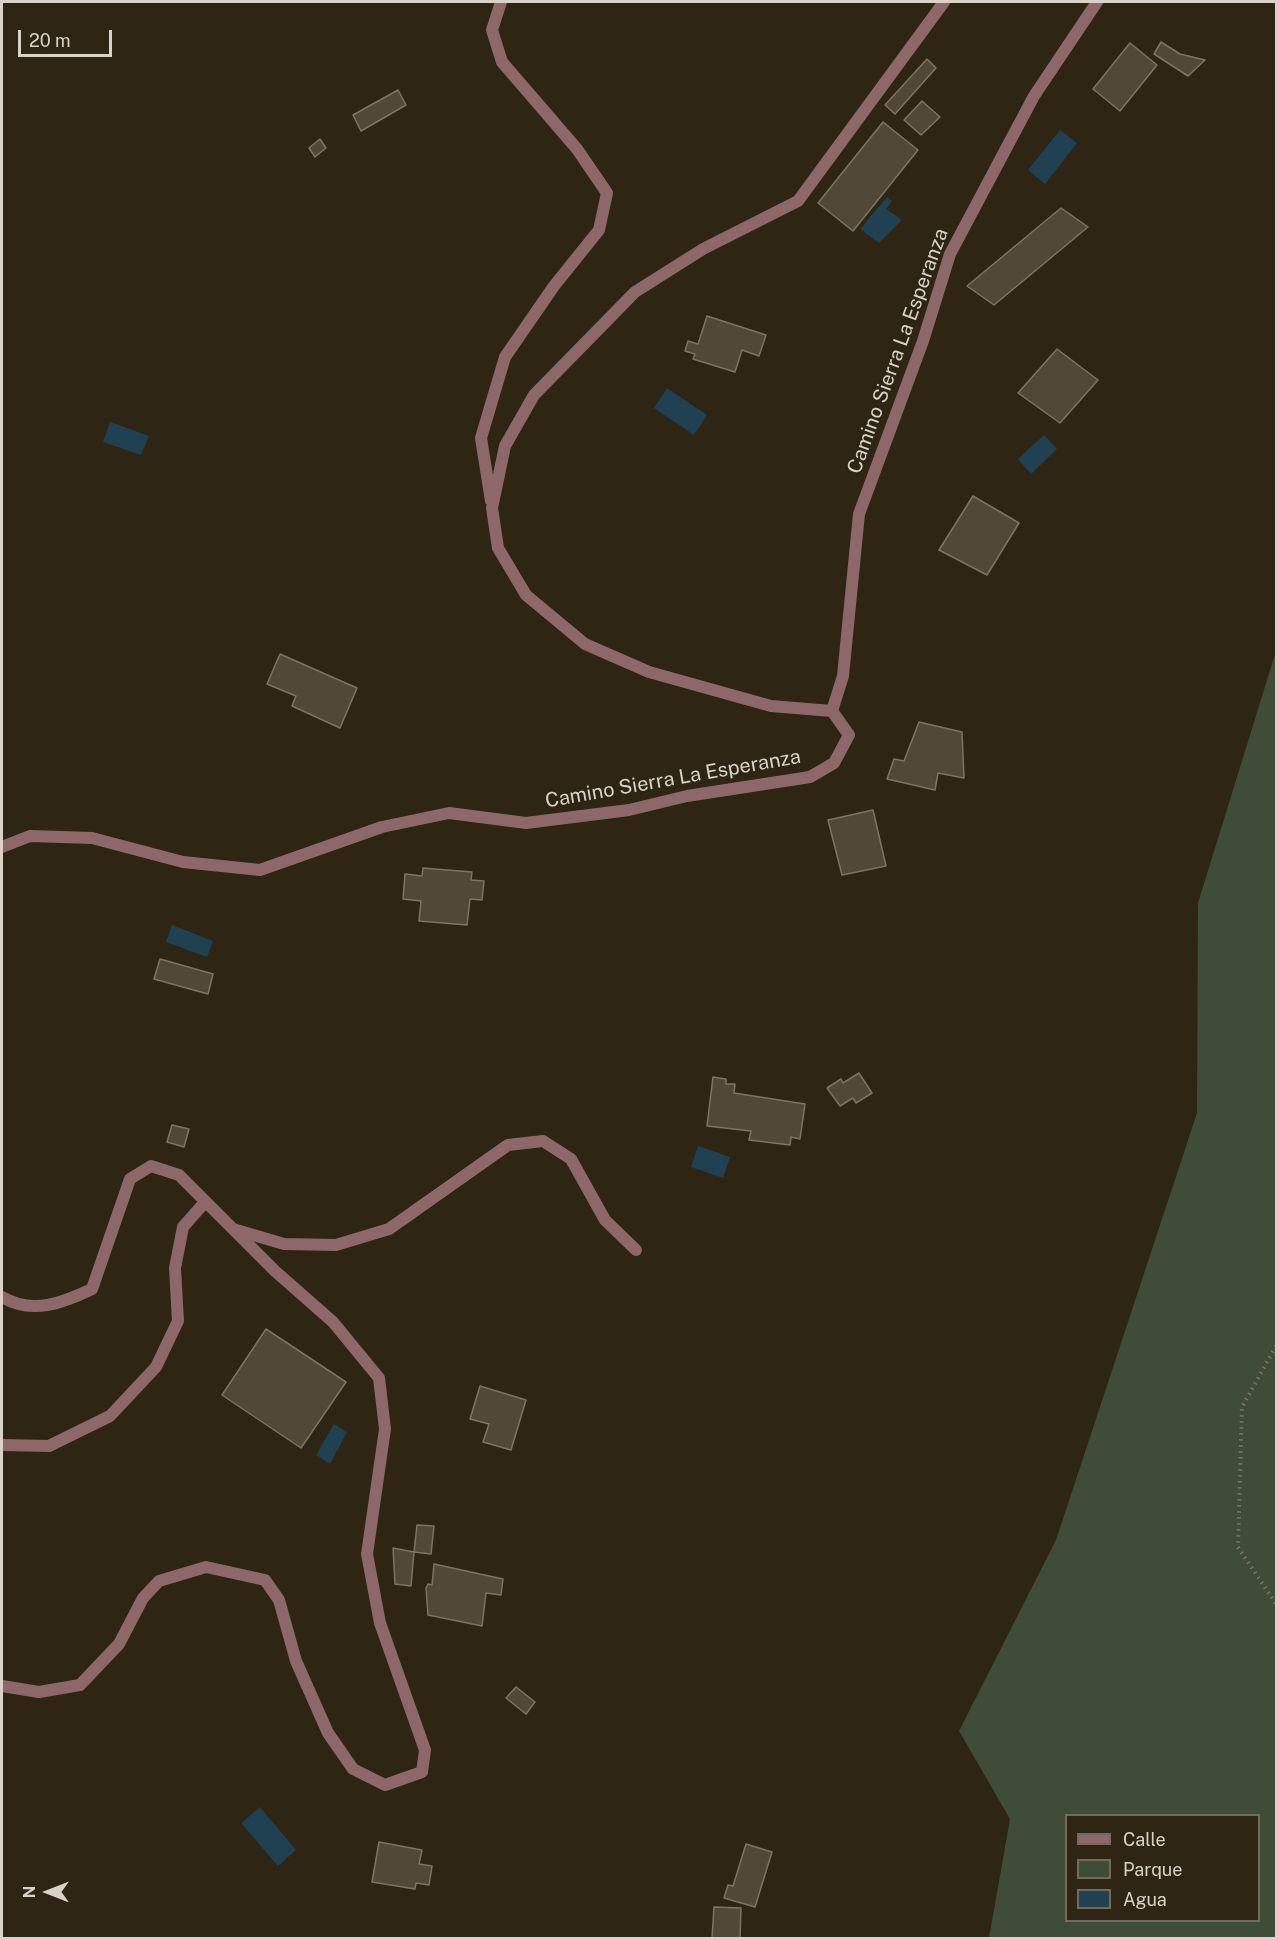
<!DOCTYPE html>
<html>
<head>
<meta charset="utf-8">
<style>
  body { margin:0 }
  #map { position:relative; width:1278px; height:1940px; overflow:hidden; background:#2e2515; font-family:"Public Sans",sans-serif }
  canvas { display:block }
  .frame { position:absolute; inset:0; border:3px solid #d8d2c8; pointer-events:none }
  .legend { position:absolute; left:1065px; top:1814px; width:195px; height:108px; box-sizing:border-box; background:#2e2515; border:2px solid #726a5d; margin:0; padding:8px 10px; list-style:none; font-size:18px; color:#d8d2c8 }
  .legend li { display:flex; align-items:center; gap:12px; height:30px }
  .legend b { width:30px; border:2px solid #726a5d }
  .north { position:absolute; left:18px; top:1862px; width:60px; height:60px; -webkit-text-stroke:4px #2e2515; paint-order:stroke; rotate:270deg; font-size:16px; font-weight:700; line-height:24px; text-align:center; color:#d8d2c8 }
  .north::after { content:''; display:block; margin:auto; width:21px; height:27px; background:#d8d2c8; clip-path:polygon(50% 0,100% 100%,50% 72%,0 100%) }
  .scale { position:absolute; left:18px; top:30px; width:94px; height:27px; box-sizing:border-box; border:3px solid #d8d2c8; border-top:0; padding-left:8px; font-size:18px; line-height:21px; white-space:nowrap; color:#d8d2c8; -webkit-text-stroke:4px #2e2515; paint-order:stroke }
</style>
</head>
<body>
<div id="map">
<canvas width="1278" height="1940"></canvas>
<div class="frame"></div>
<ul class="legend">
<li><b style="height:8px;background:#8e6868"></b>Calle</li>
<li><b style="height:16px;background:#3f4c38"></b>Parque</li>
<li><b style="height:16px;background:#204152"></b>Agua</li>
</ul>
<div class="north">N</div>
<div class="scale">20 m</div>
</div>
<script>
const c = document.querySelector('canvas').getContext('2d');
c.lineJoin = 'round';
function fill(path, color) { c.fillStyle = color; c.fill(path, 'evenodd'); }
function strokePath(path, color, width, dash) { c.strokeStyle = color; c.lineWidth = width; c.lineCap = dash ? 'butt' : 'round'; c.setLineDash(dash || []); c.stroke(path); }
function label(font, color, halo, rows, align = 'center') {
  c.font = font + ' "Public Sans",sans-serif'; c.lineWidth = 5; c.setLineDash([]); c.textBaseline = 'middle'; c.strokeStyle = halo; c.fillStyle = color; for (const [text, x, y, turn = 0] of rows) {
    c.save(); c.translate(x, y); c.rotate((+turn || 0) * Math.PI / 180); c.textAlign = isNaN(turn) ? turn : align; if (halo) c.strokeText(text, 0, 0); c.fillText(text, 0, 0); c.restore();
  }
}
const green = new Path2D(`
  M1276,651V1938H989L1010,1819L959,1731L1056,1540L1197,1113L1198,903ZM1066,1816H1258V1920H1066Z`);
const water = new Path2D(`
  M1060,130L1077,143L1045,184L1028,170Z
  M887,197L892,201L886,209L902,220L879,243L860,229Z
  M667,388L707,415L694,435L654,408Z
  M110,422L149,436L141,455L103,442Z
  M1044,435L1057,449L1031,474L1018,459Z
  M172,925L213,941L207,957L166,942Z
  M698,1146L730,1157L723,1178L691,1167Z
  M334,1424L347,1432L330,1464L316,1455Z
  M260,1807L296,1850L278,1866L241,1823Z`);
const building = new Path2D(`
  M1161,42L1180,54L1205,60L1188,76L1154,54Z
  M1130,43L1157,65L1120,111L1093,89Z
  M927,59L936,68L895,114L885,105Z
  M398,90L406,105L361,131L353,115Z
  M922,101L940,117L921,135L904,120Z
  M883,122L918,150L853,231L818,203Z
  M320,139L326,148L315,157L309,148Z
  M1061,208L1088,227L994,305L967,286Z
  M707,316L766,335L759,356L742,350L735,372L693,359L695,354L685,351L688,341L698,344Z
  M1057,349L1098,380L1060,423L1018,393Z
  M973,496L1019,523L987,575L939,550Z
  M280,654L357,688L340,728L292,706L296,696L267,684Z
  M919,722L962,732L964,778L938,773L935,790L887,779L894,759L904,761Z
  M873,810L886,866L842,875L828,820Z
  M423,868L472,872L471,880L484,881L482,900L470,899L467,925L419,921L421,901L403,899L405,874L422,876Z
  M160,959L213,974L208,994L154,979Z
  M859,1073L872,1093L856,1103L853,1098L840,1106L827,1088L841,1079L843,1083Z
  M713,1077L726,1079V1084H735L734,1093L805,1104L800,1139L791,1137L790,1145L749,1140L751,1131L707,1126Z
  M172,1125L189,1129L184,1147L167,1142Z
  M266,1329L346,1382L301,1448L222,1395Z
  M480,1386L526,1400L511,1450L483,1442L489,1424L470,1419Z
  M417,1525L434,1526L431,1554L414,1552Z
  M393,1548L414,1552L411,1586L395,1584Z
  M434,1564L503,1579L501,1595L486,1593L482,1626L428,1615L426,1588L428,1584L432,1585Z
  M516,1687L535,1702L526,1714L506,1698Z
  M379,1842L422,1850L419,1864L432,1866L429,1885L416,1883L415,1889L372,1882Z
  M746,1844L772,1852L755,1907L724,1898L728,1885L733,1886Z
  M714,1907L741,1908L740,1938H712Z`);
const path = new Path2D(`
  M1276,1346L1242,1407L1238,1547L1276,1604`);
const minor = new Path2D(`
  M491,501L481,438L505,357L554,286L599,230L607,193L577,149L502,62L492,30L501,2
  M832,711L771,706L649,672L585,644L526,595L498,548L492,508L505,446L534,395L635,292L703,249L798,201L944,2
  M832,711L843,676L859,514L923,341L950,254L1034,96L1097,2
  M2,847L30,836L92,838L183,862L260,870L382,827L449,813L526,823L629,810L687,796L810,777L834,763L849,735L832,711
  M233,1229L284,1244L336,1245L389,1229L508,1145L543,1141L571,1159L605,1220L636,1250
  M2,1297C32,1315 63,1303 92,1289L130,1179L151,1166L179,1175L275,1271L333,1322L379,1378L385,1429L367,1554L380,1623L425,1750L422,1772L385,1785L353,1769L328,1733L296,1661L279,1600L265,1580L206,1567L159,1581L143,1598L119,1644L80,1685L39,1692L2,1686
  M2,1445L49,1446L110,1416L156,1367L178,1321L175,1268L183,1227L205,1202`);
const streetNames = [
  ["Camino Sierra La Esperanza",898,351,-70],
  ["Camino Sierra La Esperanza",673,779,-10]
];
fill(green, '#3f4c38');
fill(water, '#204152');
fill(building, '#524837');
strokePath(building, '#7f7462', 1.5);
strokePath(path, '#7c7467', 4, [1.5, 4.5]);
strokePath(minor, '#8e6868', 12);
label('20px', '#d8d2c8', '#2e2515', streetNames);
</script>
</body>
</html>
